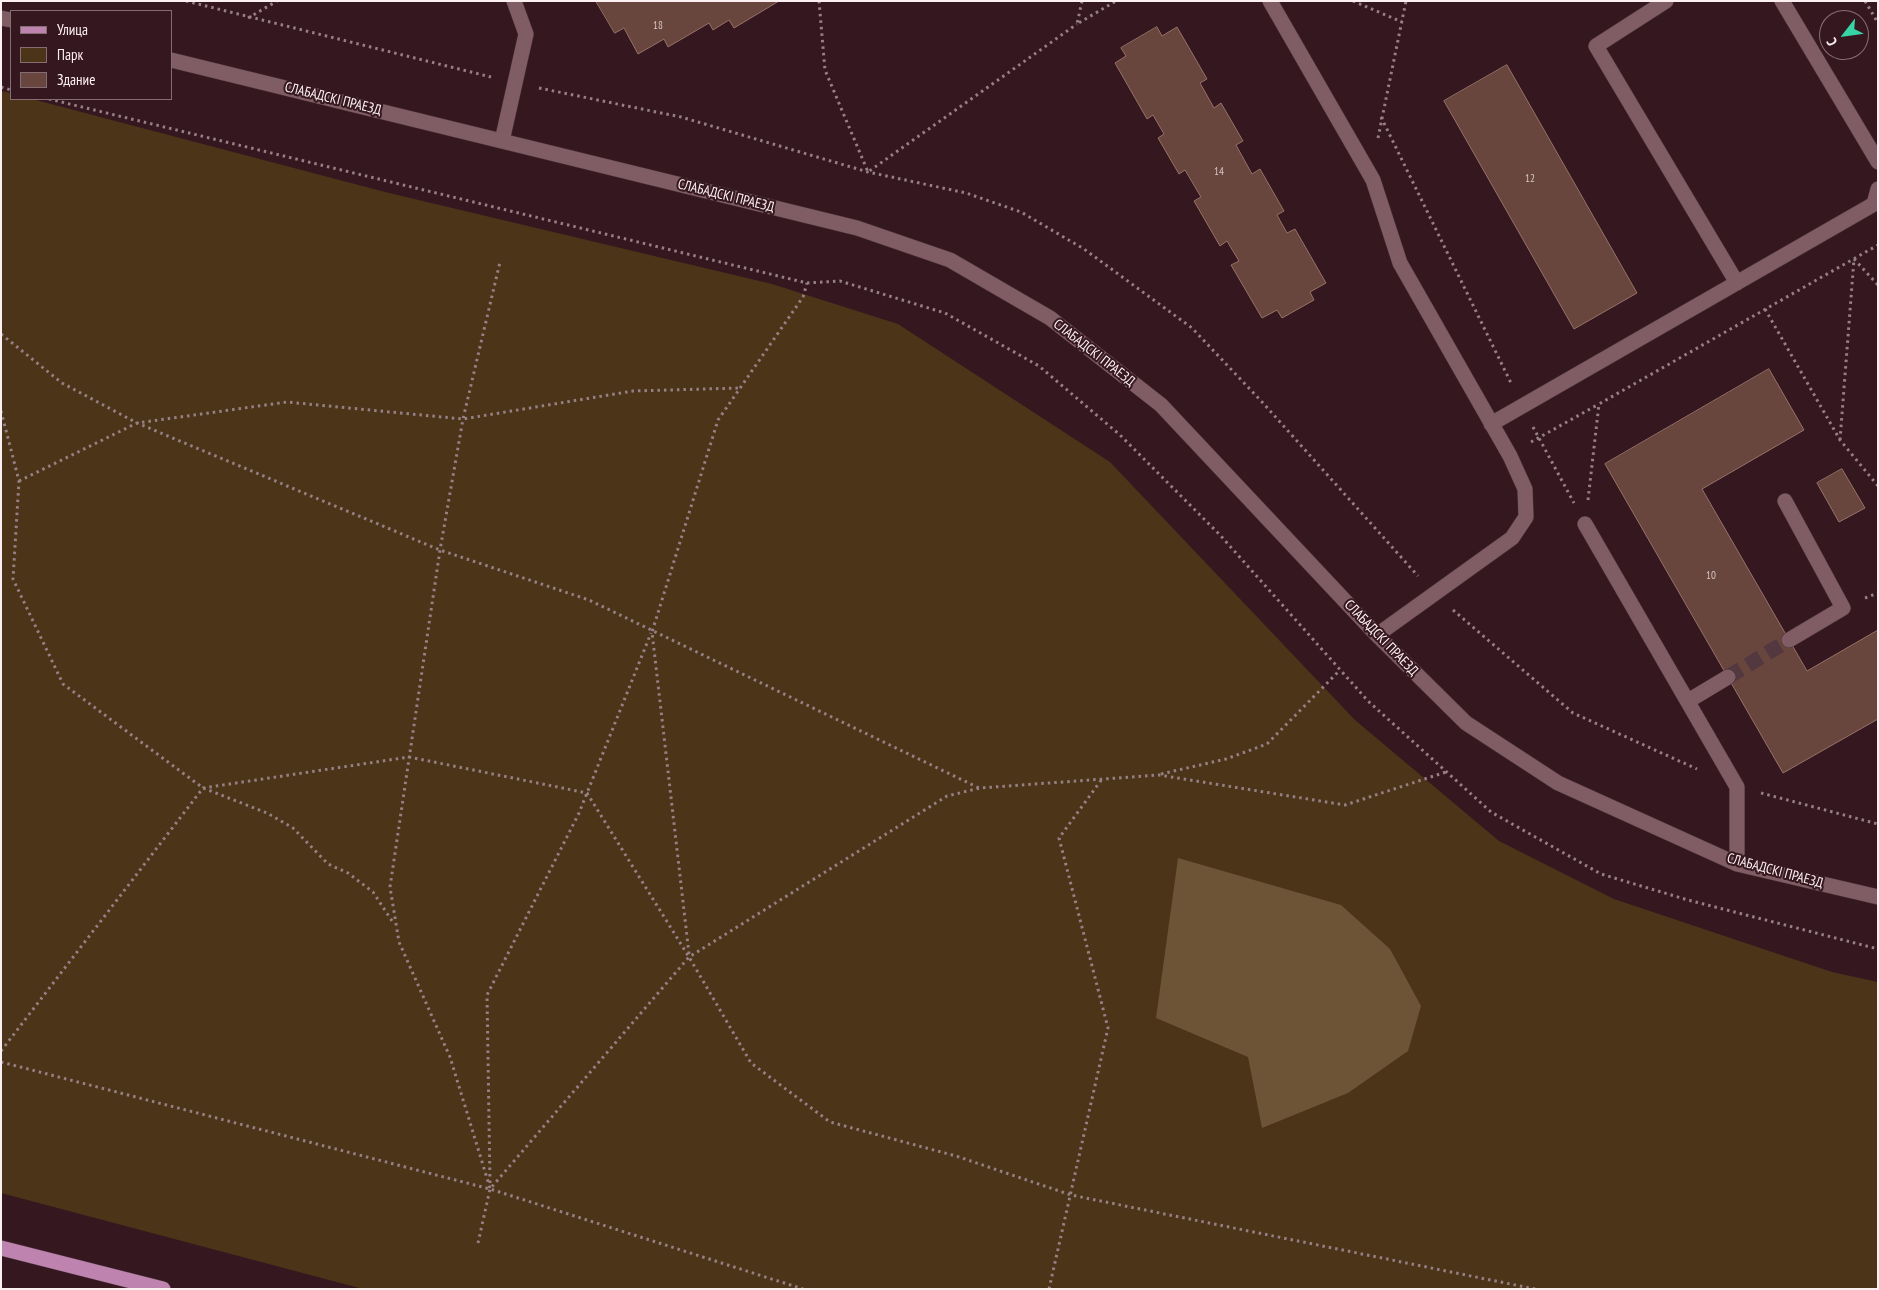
<!DOCTYPE html>
<html>
<head>
<meta charset="utf-8">
<style>
  body { margin:0 }
  #map { position:relative; width:1879px; height:1290px; overflow:hidden; background:#35171f; font-family:"PT Sans Narrow",sans-serif }
  canvas { display:block }
  .frame { position:absolute; inset:0; border:2px solid #fdf0f2; pointer-events:none }
  .legend { position:absolute; left:10px; top:10px; width:162px; height:90px; box-sizing:border-box; background:#35171f; border:1px solid #856e73; margin:0; padding:6px 9px; list-style:none; font-size:15px; color:#fdf0f2 }
  .legend li { display:flex; align-items:center; gap:10px; height:25px }
  .legend b { width:25px; border:1px solid #856e73 }
  .north { position:absolute; left:1819px; top:10px; width:50px; height:50px; box-sizing:border-box; background:#35171f; border:1px solid #856e73; border-radius:50%; rotate:240deg; font-size:14px; font-weight:700; line-height:20px; text-align:center; color:#fdf0f2 }
  .north::after { content:''; display:block; margin:auto; width:18px; height:22px; background:#37d4a6; clip-path:polygon(50% 0,100% 100%,50% 72%,0 100%) }
</style>
</head>
<body>
<div id="map">
<canvas width="1879" height="1290"></canvas>
<div class="frame"></div>
<ul class="legend">
<li><b style="height:6px;background:#be83ae"></b>Улица</li>
<li><b style="height:14px;background:#4b3418"></b>Парк</li>
<li><b style="height:14px;background:#68463d"></b>Здание</li>
</ul>
<div class="north">С</div>
</div>
<script>
const c = document.querySelector('canvas').getContext('2d');
c.lineJoin = 'round';
function fill(path, color) { c.fillStyle = color; c.fill(path, 'evenodd'); }
function strokePath(path, color, width, dash) { c.strokeStyle = color; c.lineWidth = width; c.lineCap = dash ? 'butt' : 'round'; c.setLineDash(dash || []); c.stroke(path); }
function label(font, color, halo, rows, align = 'center') {
  c.font = font + ' "PT Sans Narrow",sans-serif'; c.lineWidth = 4; c.setLineDash([]); c.textBaseline = 'middle'; c.strokeStyle = halo; c.fillStyle = color; for (const [text, x, y, turn = 0] of rows) {
    c.save(); c.translate(x, y); c.rotate((+turn || 0) * Math.PI / 180); c.textAlign = isNaN(turn) ? turn : align; if (halo) c.strokeText(text, 0, 0); c.fillText(text, 0, 0); c.restore();
  }
}
const green = new Path2D(`
  M1,91L11,93V99H32L385,192L772,284L898,324L1110,462L1355,720L1499,841L1614,899L1832,972L1878,982V1289H363L1,1193Z`);
const forest = new Path2D(`
  M1178,858L1341,905L1390,949L1421,1006L1408,1051L1348,1093L1262,1128L1248,1057L1156,1018Z`);
const building = new Path2D(`
  M596,1H779L734,28L729,20L713,30L709,23L668,47L664,39L638,54L624,28L615,33Z
  M1157,27L1162,36L1177,27L1207,79L1200,83L1214,108L1221,103L1243,141L1236,145L1252,174L1260,169L1284,211L1277,215L1287,233L1295,229L1326,283L1310,292L1314,300L1282,318L1277,310L1262,318L1231,265L1239,261L1227,241L1220,246L1194,201L1201,197L1185,170L1179,174L1158,138L1164,134L1153,115L1147,119L1115,63L1126,56L1121,48Z
  M1507,65L1637,293L1574,329L1444,101Z
  M1769,369L1804,430L1702,489L1807,671L1878,630V719L1783,773L1605,464Z
  M1842,469L1865,508L1839,522L1817,483Z`);
const minorTunnel = new Path2D(`
  M1728,677L1789,640`);
const path = new Path2D(`
  M186,1L491,77
  M819,1L825,70L868,172L1077,24
  M1082,1L1077,24L1116,1
  M1353,1L1402,22
  M1865,1L1878,23
  M248,18L277,1
  M1,87L11,90
  M539,88L681,117L868,172L966,193L1021,212L1084,249L1192,328L1263,403L1418,576
  M49,99L807,283L840,281L945,313L1039,366L1120,435L1220,535L1368,701L1491,812L1601,874L1688,900L1878,949
  M1381,117L1511,383
  M1378,138L1406,1
  M1854,259L1878,285
  M1765,309L1840,440L1878,486
  M1,334L62,383L137,423L440,550L589,600L979,788
  M1,411L19,481L13,579L63,684L203,788L267,813L293,828L328,864L348,873L373,892L394,924
  M1533,427L1574,503
  M1840,440L1854,259
  M1531,442L1599,404
  M19,481L137,423L287,402L463,419L633,391L740,388
  M1588,500L1599,404L1878,245
  M1865,598L1878,593
  M1453,610L1573,713L1697,769
  M1161,774L1226,759L1267,744L1340,670
  M1761,793L1878,824
  M689,954L652,632L718,420L803,297L807,283
  M1,1051L203,788L409,757L587,793L689,957L751,1063L830,1122L956,1156L1071,1195L1535,1289
  M1,1062L490,1189L803,1289
  M490,1183L487,995L579,813L651,633
  M490,1188L450,1057L399,942L390,887L440,550L463,419L500,262
  M478,1243L490,1189L689,957L947,796L980,788L1159,775L1345,805L1446,772
  M1049,1289L1108,1028L1059,838L1102,779`);
const minor = new Path2D(`
  M1270,1L1373,180L1400,263L1510,456L1525,489L1526,517L1512,538L1377,635
  M1666,1L1596,46L1737,283
  M1782,1L1878,162
  M1,18L11,20
  M171,60L857,228L950,260L1050,318L1161,405L1377,635L1466,723L1558,783L1737,864L1878,897
  M502,141L526,34L514,1
  M1491,424L1874,204L1878,189
  M1785,501L1843,608L1789,640
  M1585,524L1737,787V864
  M1688,701L1728,677`);
const major = new Path2D(`
  M1,1248L163,1289`);
const numberNames = [
  ["18",658,26],
  ["14",1219,172],
  ["12",1530,179],
  ["10",1711,576]
];
const streetNames = [
  ["СЛАБАДСКІ ПРАЕЗД",333,99,14],
  ["СЛАБАДСКІ ПРАЕЗД",726,196,14],
  ["СЛАБАДСКІ ПРАЕЗД",1094,353,38],
  ["СЛАБАДСКІ ПРАЕЗД",1381,638,46],
  ["СЛАБАДСКІ ПРАЕЗД",1775,871,15]
];
fill(green, '#4b3418');
fill(forest, '#6e5436');
fill(building, '#68463d');
strokePath(building, '#977268', 1);
strokePath(minorTunnel, '#53383f', 15, [15, 8]);
strokePath(minor, '#483238', 16);
strokePath(major, '#483238', 16);
strokePath(path, '#968085', 3, [2.5, 4]);
strokePath(minor, '#805c64', 15);
strokePath(major, '#be83ae', 15);
label('11px', '#d8c6c5', null, numberNames);
label('14px', '#fdf0f2', '#35171f', streetNames);
</script>
</body>
</html>
